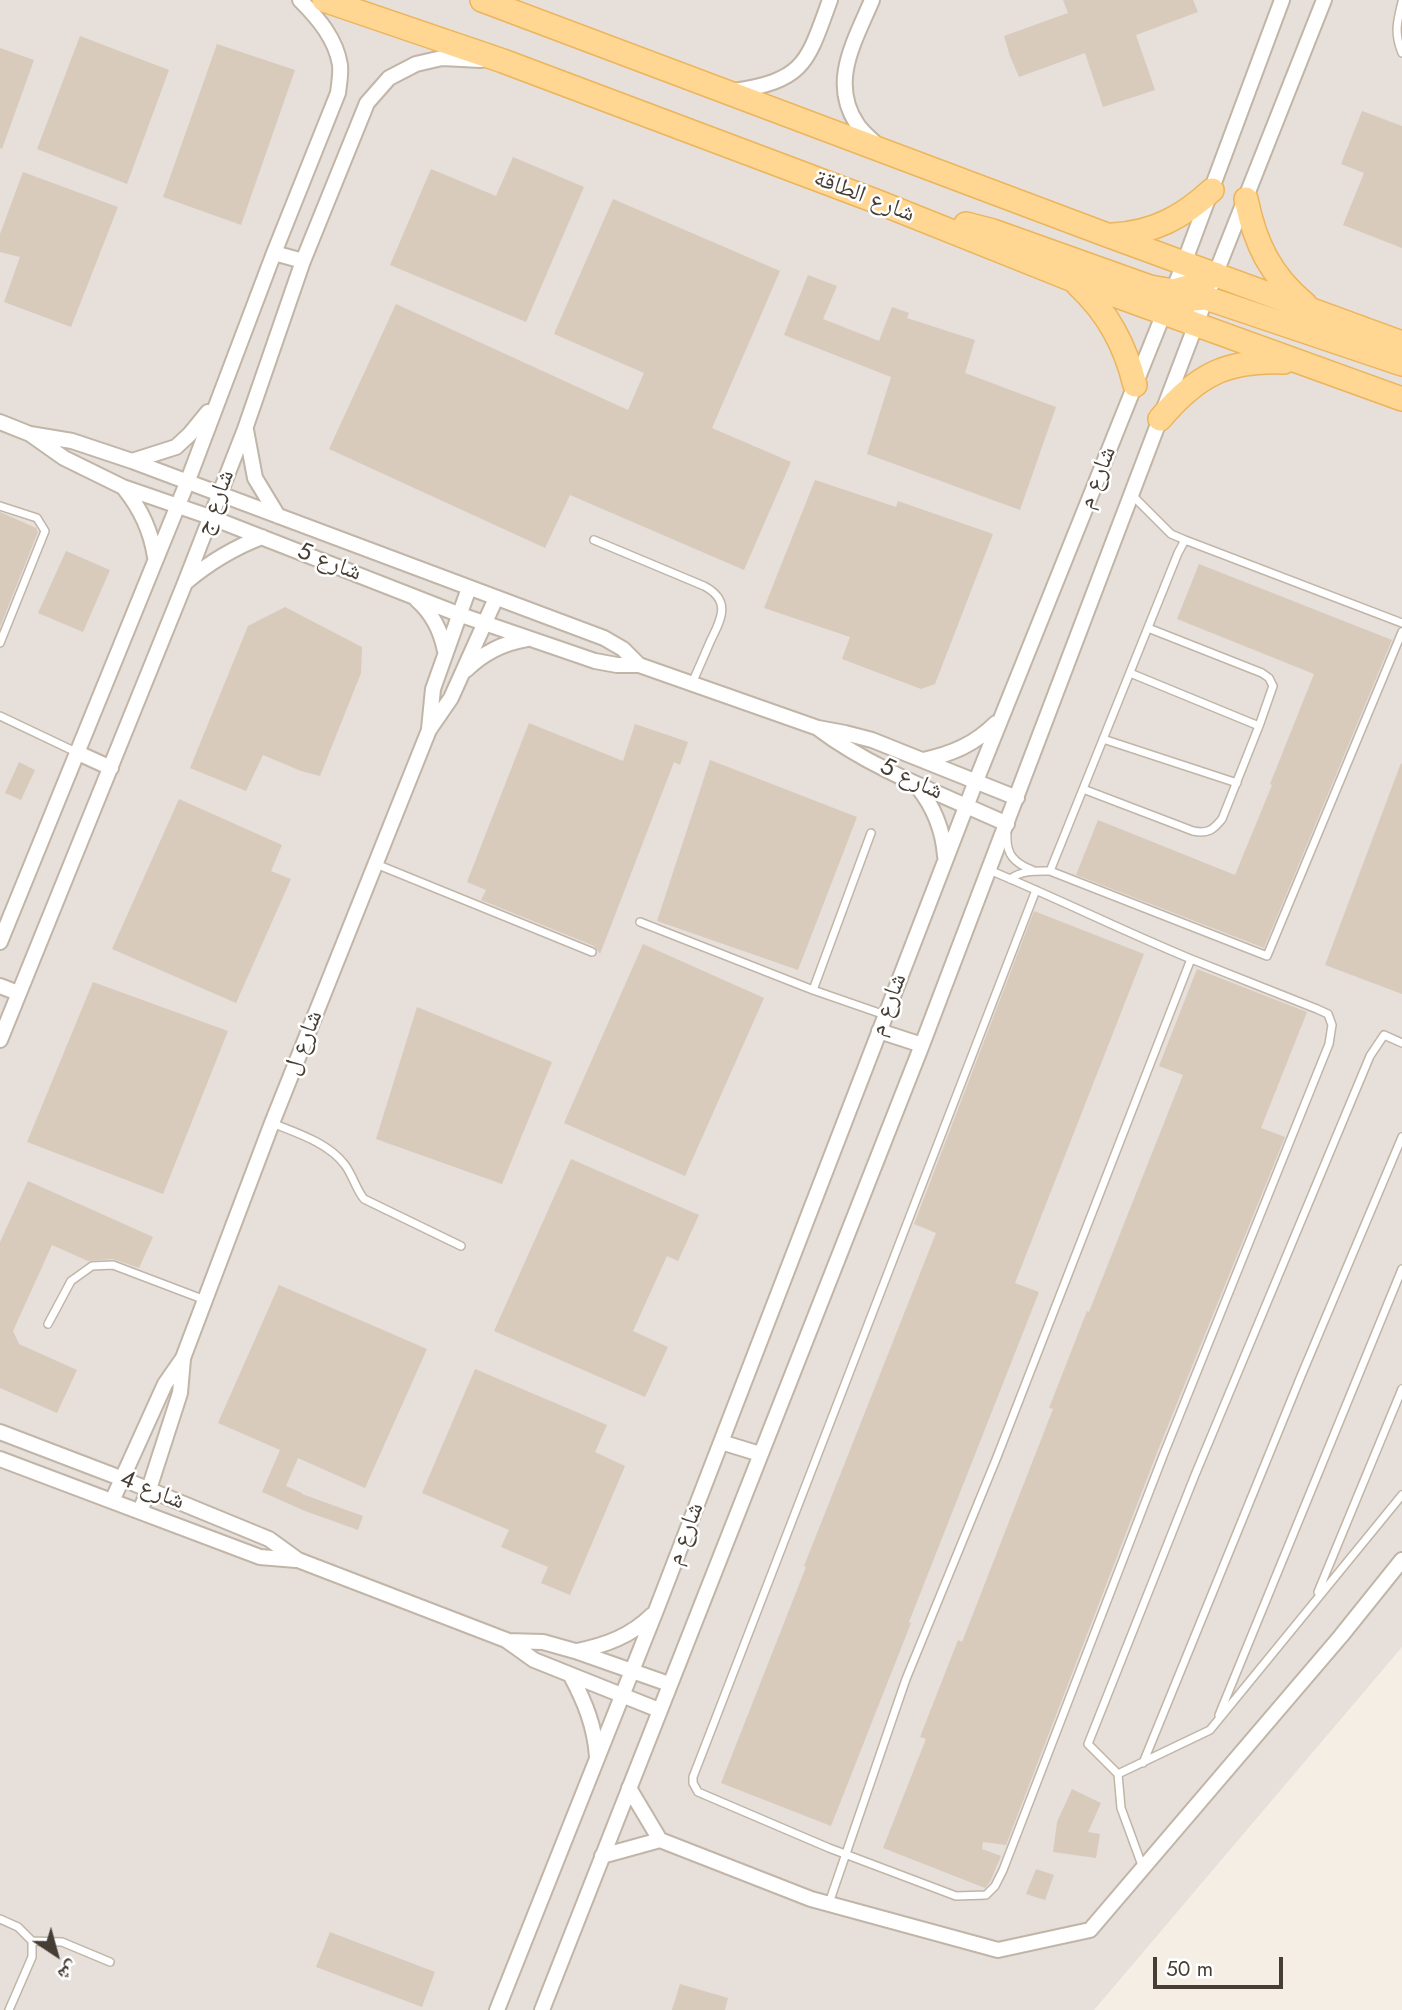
<!DOCTYPE html>
<html>
<head>
<meta charset="utf-8">
<style>
  body { margin:0 }
  #map { position:relative; width:1402px; height:2010px; overflow:hidden; background:#f4eee5; font-family:Jost,"Noto Naskh Arabic",sans-serif }
  canvas { display:block }
  .north { position:absolute; left:21px; top:1919px; width:70px; height:70px; -webkit-text-stroke:5px #fff; paint-order:stroke; rotate:144deg; font-size:19px; font-weight:700; line-height:28px; text-align:center; color:#463e34 }
  .north::after { content:''; display:block; margin:auto; width:24px; height:32px; background:#463e34; clip-path:polygon(50% 0,100% 100%,50% 72%,0 100%) }
  .scale { position:absolute; left:1153px; top:1957px; width:130px; height:32px; box-sizing:border-box; border:4px solid #463e34; border-top:0; padding-left:9px; font-size:21px; line-height:24px; white-space:nowrap; color:#463e34; -webkit-text-stroke:5px #fff; paint-order:stroke }
</style>
</head>
<body>
<div id="map">
<canvas width="1402" height="2010"></canvas>
<div class="north">ش</div>
<div class="scale">50 m</div>
</div>
<script>
const c = document.querySelector('canvas').getContext('2d');
c.lineJoin = 'round';
function fill(path, color) { c.fillStyle = color; c.fill(path, 'evenodd'); }
function strokePath(path, color, width, dash) { c.strokeStyle = color; c.lineWidth = width; c.lineCap = dash ? 'butt' : 'round'; c.setLineDash(dash || []); c.stroke(path); }
function label(font, color, halo, rows, align = 'center') {
  c.font = font + ' Jost,"Noto Naskh Arabic",sans-serif'; c.lineWidth = 5; c.setLineDash([]); c.textBaseline = 'middle'; c.strokeStyle = halo; c.fillStyle = color; for (const [text, x, y, turn = 0] of rows) {
    c.save(); c.translate(x, y); c.rotate((+turn || 0) * Math.PI / 180); c.textAlign = isNaN(turn) ? turn : align; if (halo) c.strokeText(text, 0, 0); c.fillText(text, 0, 0); c.restore();
  }
}
const industrial = new Path2D(`
  M0,0H1402V1647L1094,2010H0Z`);
const building = new Path2D(`
  M1063,0H1193L1198,12L1136,35L1155,90L1103,107L1085,53L1019,77L1010,56L1004,36L1068,13Z
  M80,36L169,70L127,184L37,149Z
  M217,44L295,70L241,225L163,197Z
  M0,48L34,60L2,149L0,148Z
  M1362,111L1402,126V248L1343,225L1364,173L1341,164Z
  M513,157L584,187L526,322L390,265L431,169L496,196Z
  M23,172L118,207L71,327L4,302L20,257L0,252V234Z
  M613,199L780,271L712,428L791,462L744,570L570,495L545,548L329,449L396,304L628,410L644,373L554,334Z
  M808,275L837,286L823,319L879,341L892,307L909,313L907,318L975,340L965,373L1056,407L1020,510L867,454L891,377L784,335Z
  M815,480L896,507L898,501L993,534L935,684L921,689L842,659L850,637L764,608Z
  M0,512L36,528L38,532L0,627Z
  M66,551L110,570L83,632L38,613Z
  M1199,564L1392,640L1264,948L1076,875L1098,820L1235,875L1272,785L1270,784L1314,674L1177,619Z
  M285,607L362,647L361,673L320,776L301,771L263,755L246,791L190,768L248,626Z
  M529,723L623,761L635,724L688,742L680,765L674,762L600,954L594,946L481,900L486,890L467,882Z
  M710,760L857,817L798,970L657,921Z
  M19,762L35,770L21,800L5,793Z
  M1401,763L1402,764V994L1325,965Z
  M179,799L282,845L271,871L291,879L236,1003L112,949Z
  M1034,911L1144,954L1015,1283L1039,1292L909,1622L911,1623L831,1826L721,1783L806,1567L804,1566L936,1233L914,1224Z
  M643,944L764,998L685,1176L564,1123Z
  M1197,969L1307,1012L1261,1128L1285,1137L1158,1450L1006,1845L983,1842L982,1849L1001,1856L990,1882L985,1888L883,1848L926,1739L920,1737L958,1640L962,1642L1053,1409L1049,1408L1087,1311L1089,1312L1183,1075L1159,1066Z
  M93,982L228,1031L163,1194L27,1142Z
  M417,1007L552,1062L502,1184L376,1139Z
  M571,1159L699,1215L678,1261L667,1256L633,1331L668,1347L645,1397L494,1331Z
  M28,1181L153,1237L139,1268L113,1259L88,1261L52,1245L13,1331L19,1344L77,1370L57,1413L0,1388V1242Z
  M279,1285L427,1349L365,1488L298,1458L286,1486L302,1493V1494L363,1516L358,1530L305,1511L262,1492L280,1450L218,1423Z
  M475,1369L607,1425L595,1452L625,1466L570,1595L541,1583L548,1567L501,1547L509,1530L422,1493Z
  M1072,1789L1101,1803L1088,1832L1100,1834L1096,1858L1053,1852L1057,1822Z
  M1036,1869L1054,1875L1045,1900L1026,1894Z
  M330,1932L435,1972L422,2007L316,1967Z
  M680,1984L728,1998L725,2010H672Z`);
const lane = new Path2D(`
  M1402,2C1397,22 1394,33 1402,53
  M0,506L37,518L45,531L0,643
  M594,540L704,586C733,601 720,621 710,642C704,656 698,670 692,683
  M1185,540L1402,623
  M1130,673L1259,726L1273,686L1269,678L1262,673L1148,628
  M0,716L78,753
  M1103,739L1237,783
  M1083,789L1193,831C1208,834 1213,830 1222,819L1259,726
  M1007,835C1006,854 1014,863 1032,870
  M376,864L592,952
  M989,870C1057,898 1123,931 1191,959C1233,976 1275,992 1317,1009L1328,1014L1332,1025L1329,1044L1163,1456L1003,1870L995,1886L986,1895L956,1896L829,1848L698,1792L693,1783V1777L1036,890
  M1050,871L1267,956L1402,632
  M1010,879C1023,870 1035,871 1050,871L1178,553L1185,540L1171,534L1131,494
  M640,922L813,990L885,1015
  M813,990L871,833
  M272,1123C297,1133 329,1143 345,1165C353,1176 356,1189 364,1199L461,1246
  M48,1324L71,1281L92,1266L113,1265L205,1300
  M1318,1592L1402,1389
  M1219,1715L1402,1269
  M1143,1763L1301,1376L1402,1137
  M1118,1774L1088,1744L1195,1475L1370,1056L1384,1035L1402,1043
  M1143,1868L1121,1808L1118,1774L1210,1730L1402,1495
  M829,1903L906,1679L997,1457L1191,959
  M0,1919L18,1927L32,1941V1957L9,2010
  M32,1941L62,1942L110,1962`);
const street = new Path2D(`
  M872,0C855,41 829,82 857,124C862,132 870,138 876,144
  M734,91C805,80 807,63 830,0
  M274,253L303,261
  M0,422L30,434L72,441L132,461L604,638L623,649L639,665
  M246,430L255,478L278,516
  M30,434L64,458L123,487L210,517L458,614L595,661L617,665H639L818,728L845,733L872,740L1017,798
  M132,461L176,447L190,434L208,412
  M124,488C141,509 151,530 155,557
  M186,582C210,562 233,548 262,537
  M417,600C433,614 441,631 445,651
  M466,670C484,652 503,643 527,639
  M429,729L433,689L469,588
  M819,729C873,770 946,796 1007,824
  M78,753L111,768
  M923,760C952,754 975,744 996,723
  M917,786C934,807 943,829 945,856
  M0,942L187,483L274,253L338,93C339,84 341,74 340,65C336,39 318,18 300,0
  M0,986L18,993
  M879,1031L922,1045
  M0,1040L185,583L245,429L303,261L367,103L389,78L416,64L442,58L481,60
  M0,1432L123,1479L269,1539L298,1560L506,1640L534,1660L659,1710
  M721,1442L760,1454
  M0,1459L260,1557L296,1560
  M112,1501L165,1384L183,1358L272,1123L429,730L451,698L496,598
  M140,1511L149,1489L180,1393L183,1359
  M507,1641L543,1642L575,1651L669,1684
  M577,1651C606,1645 631,1636 652,1615
  M571,1676C585,1702 595,1727 597,1757
  M629,1788L660,1840
  M602,1856L660,1840L811,1899L998,1950L1090,1930L1341,1636L1402,1560
  M497,2010L657,1608L976,781L1184,263L1282,0
  M542,2010L922,1045L1206,298L1324,0`);
const primary = new Path2D(`
  M324,0L503,61L878,202L1073,280L1402,399
  M482,0L1107,235L1402,343
  M1246,199C1255,243 1270,275 1305,304
  M966,224L993,231L1150,287L1173,291L1199,284L1215,274
  M1113,235C1153,233 1183,217 1212,190
  M1078,285C1108,313 1125,345 1135,385
  M1176,305L1193,299L1206,298L1402,364
  M1160,419C1197,375 1226,360 1284,362`);
const streetNames = [
  ["شارع الطاقة",864,197,21],
  ["شارع م",1098,478,-68],
  ["شارع ج",216,503,-69],
  ["شارع 5",329,563,21],
  ["شارع 5",911,780,25],
  ["شارع م",889,1005,-69],
  ["شارع ل",304,1043,-68],
  ["شارع 4",152,1491,22],
  ["شارع م",686,1534,-69]
];
fill(industrial, '#e6dfda');
fill(building, '#d9cbbc');
strokePath(lane, '#c0b5a7', 10);
strokePath(street, '#c0b5a7', 18);
strokePath(primary, '#ecb45b', 26);
strokePath(lane, '#fff', 7);
strokePath(street, '#fff', 14);
strokePath(primary, '#ffd792', 23);
label('24px', '#463e34', '#fff', streetNames);
</script>
</body>
</html>
